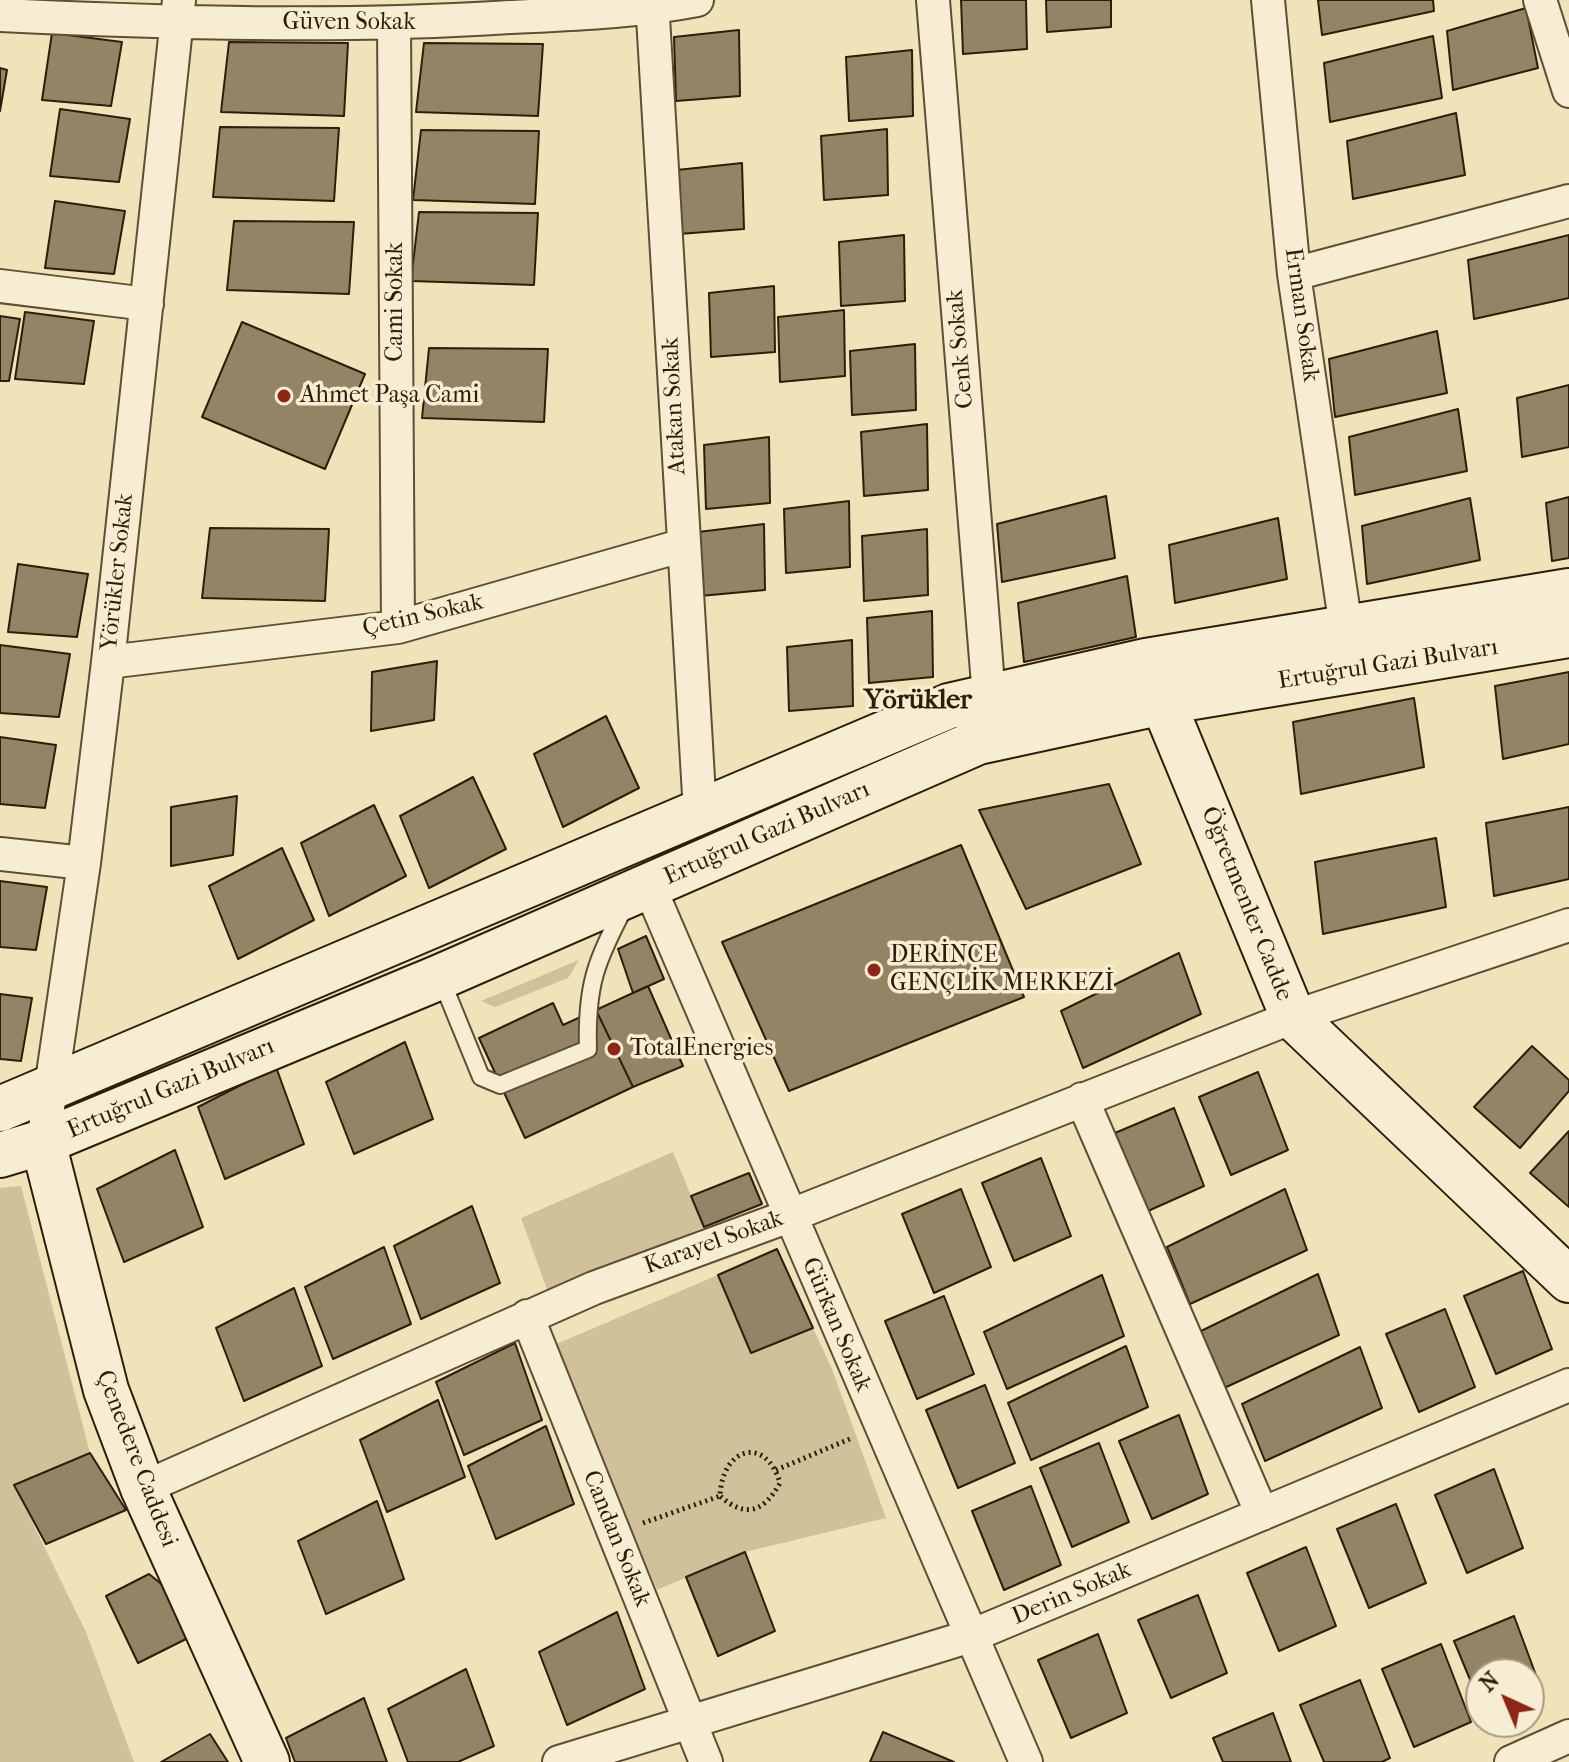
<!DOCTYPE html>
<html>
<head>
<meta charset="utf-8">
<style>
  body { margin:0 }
  #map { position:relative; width:1569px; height:1762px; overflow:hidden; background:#f1e3b9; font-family:"IM FELL French Canon",serif }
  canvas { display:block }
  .north { position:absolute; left:1465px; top:1658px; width:80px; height:80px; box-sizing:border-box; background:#f6edd2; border:2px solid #a69a82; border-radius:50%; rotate:316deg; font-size:22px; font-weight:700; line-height:32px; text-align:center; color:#2e1d0a }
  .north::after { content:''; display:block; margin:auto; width:28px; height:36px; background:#8f2418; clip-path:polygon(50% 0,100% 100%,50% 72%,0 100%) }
</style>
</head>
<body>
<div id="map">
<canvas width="1569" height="1762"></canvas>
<div class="north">N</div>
</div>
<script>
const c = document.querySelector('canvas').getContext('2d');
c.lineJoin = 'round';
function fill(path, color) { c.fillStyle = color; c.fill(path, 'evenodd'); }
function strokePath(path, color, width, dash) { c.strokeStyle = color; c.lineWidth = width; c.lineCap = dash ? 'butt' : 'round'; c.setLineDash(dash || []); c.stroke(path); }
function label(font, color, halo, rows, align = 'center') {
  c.font = font + ' "IM FELL French Canon",serif'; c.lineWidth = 7; c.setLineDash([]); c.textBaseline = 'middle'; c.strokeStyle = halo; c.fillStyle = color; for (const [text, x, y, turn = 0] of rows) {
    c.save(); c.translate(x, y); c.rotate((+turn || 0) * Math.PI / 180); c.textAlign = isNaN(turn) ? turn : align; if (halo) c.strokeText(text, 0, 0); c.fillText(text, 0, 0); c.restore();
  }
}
const green = new Path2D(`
  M579,960L568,978L495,1007L481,1001Z
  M673,1152L704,1227L548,1292L521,1218Z
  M21,1186L90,1453L14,1485L86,1632L134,1762H0V1188Z
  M718,1275L751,1352L813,1328L832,1369L886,1518L745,1552L657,1590L554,1345Z`);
const building = new Path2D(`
  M961,0H1026L1027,49L963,54Z
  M1046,0H1111V27L1047,32Z
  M1318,0H1433L1434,11L1322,35Z
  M1526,8L1538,68L1453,90L1447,31Z
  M739,30L740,96L676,101L674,37Z
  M52,33L122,42L111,106L42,100Z
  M1433,36L1442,98L1330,122L1324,63Z
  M229,42L348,43L344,116L221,112Z
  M424,43L543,44L538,116L416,112Z
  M912,50L913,116L849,121L846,57Z
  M0,68L7,70L0,111Z
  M60,109L130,119L119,182L50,176Z
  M1456,113L1465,175L1353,199L1347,141Z
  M220,127L339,128L334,201L213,197Z
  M887,129L888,195L824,200L821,136Z
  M421,130L539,131L535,204L413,200Z
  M742,163L744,229L679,234L677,170Z
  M55,201L125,211L114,274L45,268Z
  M419,212L538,213L534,285L411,281Z
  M234,221L354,222L349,294L227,290Z
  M904,235L905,301L841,306L839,242Z
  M1569,235V298L1474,319L1468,260Z
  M774,286L775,352L711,357L709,293Z
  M844,310L845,376L780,382L778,317Z
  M25,312L94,321L84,384L15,379Z
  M0,316L20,319L9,381H0Z
  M242,322L365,374L325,469L202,417Z
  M1437,331L1447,393L1335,417L1329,359Z
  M915,344L916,410L852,415L850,351Z
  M429,348L548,349L544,422L422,418Z
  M1569,385V447L1522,457L1517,398Z
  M1458,409L1467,471L1355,495L1349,437Z
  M927,424L928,490L864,496L861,432Z
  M769,437L770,503L706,509L704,445Z
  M1106,496L1115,558L1002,582L997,524Z
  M1569,497V558L1552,561L1546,503Z
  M1470,498L1480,560L1367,584L1362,526Z
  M849,501L850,567L786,573L784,509Z
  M1278,518L1287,579L1175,603L1169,545Z
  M764,524L765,590L700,596L698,532Z
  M210,528L329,529L325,601L202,598Z
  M927,529L928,595L864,601L862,536Z
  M18,564L88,574L77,637L8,632Z
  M1127,576L1136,637L1024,662L1018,603Z
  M932,611L933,677L869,683L867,618Z
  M852,640L853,706L789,711L787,647Z
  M0,645L70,654L59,717L0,713Z
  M437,661L434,720L371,731L372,672Z
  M1569,672V744L1503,759L1495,686Z
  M1414,698L1424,767L1301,794L1293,722Z
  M606,716L639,788L563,827L534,754Z
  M0,737L56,745L45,808L0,804Z
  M473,777L506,849L429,888L400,816Z
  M1109,784L1141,864L1026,909L979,810Z
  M237,796L233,855L171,866V807Z
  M374,805L406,876L329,916L301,843Z
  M1569,807V879L1494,896L1486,823Z
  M1436,838L1446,907L1323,934L1315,862Z
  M961,845L1024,997L789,1091L722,942Z
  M282,848L314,920L238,959L209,886Z
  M0,881L47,887L36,950L0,947Z
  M646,936L664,979L633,993L618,949Z
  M1179,953L1201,1014L1083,1068L1061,1011Z
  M648,986L683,1066L633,1087L596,1010Z
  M0,994L32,998L21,1061L0,1059Z
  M553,1003L563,1025L596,1010L633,1087L525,1138L479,1038Z
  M405,1042L433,1119L354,1154L326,1082Z
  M1532,1046L1569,1080V1091L1520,1148L1474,1107Z
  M276,1067L304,1144L225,1179L198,1107Z
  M1258,1072L1288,1150L1231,1175L1199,1097Z
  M1174,1108L1204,1186L1148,1211L1115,1133Z
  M1569,1131V1207L1530,1173Z
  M175,1150L203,1227L124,1262L97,1189Z
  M1041,1158L1071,1236L1014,1261L982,1183Z
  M749,1173L762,1204L704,1227L691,1196Z
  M961,1189L991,1267L934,1293L902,1214Z
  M1285,1189L1307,1250L1190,1304L1167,1247Z
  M472,1206L500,1283L421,1319L394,1246Z
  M384,1247L411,1324L333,1359L305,1287Z
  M777,1249L813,1328L751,1353L718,1275Z
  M1523,1271L1552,1349L1496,1374L1464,1296Z
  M1318,1274L1339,1335L1222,1389L1199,1332Z
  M1102,1275L1124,1336L1007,1389L984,1332Z
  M294,1288L322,1366L244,1401L216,1328Z
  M944,1296L974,1374L917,1399L885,1321Z
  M1445,1309L1475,1387L1419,1412L1386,1334Z
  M515,1343L542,1420L464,1455L436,1382Z
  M1126,1346L1148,1407L1031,1460L1008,1403Z
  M1360,1347L1382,1408L1265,1461L1242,1404Z
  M985,1385L1015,1463L958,1488L926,1410Z
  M438,1400L465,1477L387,1512L360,1440Z
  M1179,1415L1208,1494L1152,1519L1119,1441Z
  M546,1426L574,1504L496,1539L468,1466Z
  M1099,1443L1129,1522L1072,1547L1040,1468Z
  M90,1453L126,1510L46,1544L14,1485Z
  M1494,1469L1523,1548L1467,1573L1435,1495Z
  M1031,1486L1061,1565L1004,1590L972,1511Z
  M377,1501L404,1579L326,1614L298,1541Z
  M1396,1504L1426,1583L1369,1608L1337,1529Z
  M1306,1547L1336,1626L1279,1651L1247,1573Z
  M745,1552L775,1631L718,1656L686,1577Z
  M149,1574L170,1591L198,1633L138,1663L106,1596Z
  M1198,1595L1227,1673L1171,1698L1138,1620Z
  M617,1612L645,1689L567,1725L539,1652Z
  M1514,1616L1543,1694L1529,1700V1674H1481V1706L1454,1641Z
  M1098,1634L1127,1713L1071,1738L1038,1660Z
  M1441,1644L1471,1722L1414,1747L1382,1669Z
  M466,1669L494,1746L458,1762H408L388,1709Z
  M1360,1680L1390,1758L1382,1762H1324L1300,1705Z
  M364,1698L387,1762H295L286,1738Z
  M1273,1713L1291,1762H1223L1213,1738Z
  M883,1732L954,1762H870Z
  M210,1734L228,1762H161Z`);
const path = new Path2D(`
  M776,1470L852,1438
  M643,1523L720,1496C722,1447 766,1435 780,1483C765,1510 747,1520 720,1496`);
const lane = new Path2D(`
  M441,979L481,1077L500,1085L588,1049C586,985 596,961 625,906`);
const street = new Path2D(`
  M652,0L700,812
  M933,0L989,697
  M1268,0L1294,274L1346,628
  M1540,0L1569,91
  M0,15C170,23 340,28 510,17C573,14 635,12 697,0
  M394,24L398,627
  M1294,274L1569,201
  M0,286L147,304
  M108,662L398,627L684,545
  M0,854L84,863
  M649,886L1026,1762
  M1082,1099L1262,1514
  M43,1142L84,863L108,662L179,0
  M527,1316L706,1762
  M143,1488L594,1288L789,1216L1293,1017L1569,925
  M559,1762L971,1636L1569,1385
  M1511,1762L1569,1736`);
const secondary = new Path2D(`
  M1152,676L1293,1017L1569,1280
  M0,1109L949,706L1146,661L1569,591
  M43,1142L106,1390L143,1488L267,1762
  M0,1155L43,1142L440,977L978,742L1163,702L1569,635`);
const markers = [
  [284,396,8,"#8f2418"],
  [874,970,8,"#8f2418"],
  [614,1049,8,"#8f2418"]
];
const streetNames = [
  ["Güven Sokak",349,23],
  ["Cami Sokak",396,302,-90],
  ["Erman Sokak",1301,315,82],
  ["Cenk Sokak",961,349,-95],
  ["Atakan Sokak",675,406,-93],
  ["Yörükler Sokak",118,572,-84],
  ["Çetin Sokak",423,616,-13],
  ["Ertuğrul Gazi Bulvarı",1388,665,-9],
  ["Ertuğrul Gazi Bulvarı",767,834,-24],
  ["Öğretmenler Cadde",1246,904,68],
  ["Ertuğrul Gazi Bulvarı",171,1089,-23],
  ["Karayel Sokak",714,1243,-20],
  ["Gürkan Sokak",836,1325,67],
  ["Çenedere Caddesi",136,1459,69],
  ["Candan Sokak",616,1539,68],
  ["Derin Sokak",1072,1594,-23]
];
const poiNames = [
  ["Ahmet Paşa Cami",300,396],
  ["DERİNCE",890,956],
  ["GENÇLİK MERKEZİ",890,984],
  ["TotalEnergies",630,1049]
];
const quarterNames = [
  ["Yörükler",918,701]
];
fill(green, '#d0c19b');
fill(building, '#938465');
strokePath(building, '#2e1d0a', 2);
strokePath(lane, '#5f4e36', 20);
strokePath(street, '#5f4e36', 36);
strokePath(secondary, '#2e1d0a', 48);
strokePath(path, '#2e1d0a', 5, [2, 4]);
strokePath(lane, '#f6edd2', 16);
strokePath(street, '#f6edd2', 32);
strokePath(secondary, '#f6edd2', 44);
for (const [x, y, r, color] of markers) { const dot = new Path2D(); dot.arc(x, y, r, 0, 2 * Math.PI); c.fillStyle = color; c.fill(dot); strokePath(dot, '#f6edd2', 3); }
label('24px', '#2e1d0a', '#f6edd2', streetNames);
label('24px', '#2e1d0a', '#f6edd2', poiNames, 'left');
label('bold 28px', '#2e1d0a', '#f6edd2', quarterNames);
</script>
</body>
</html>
